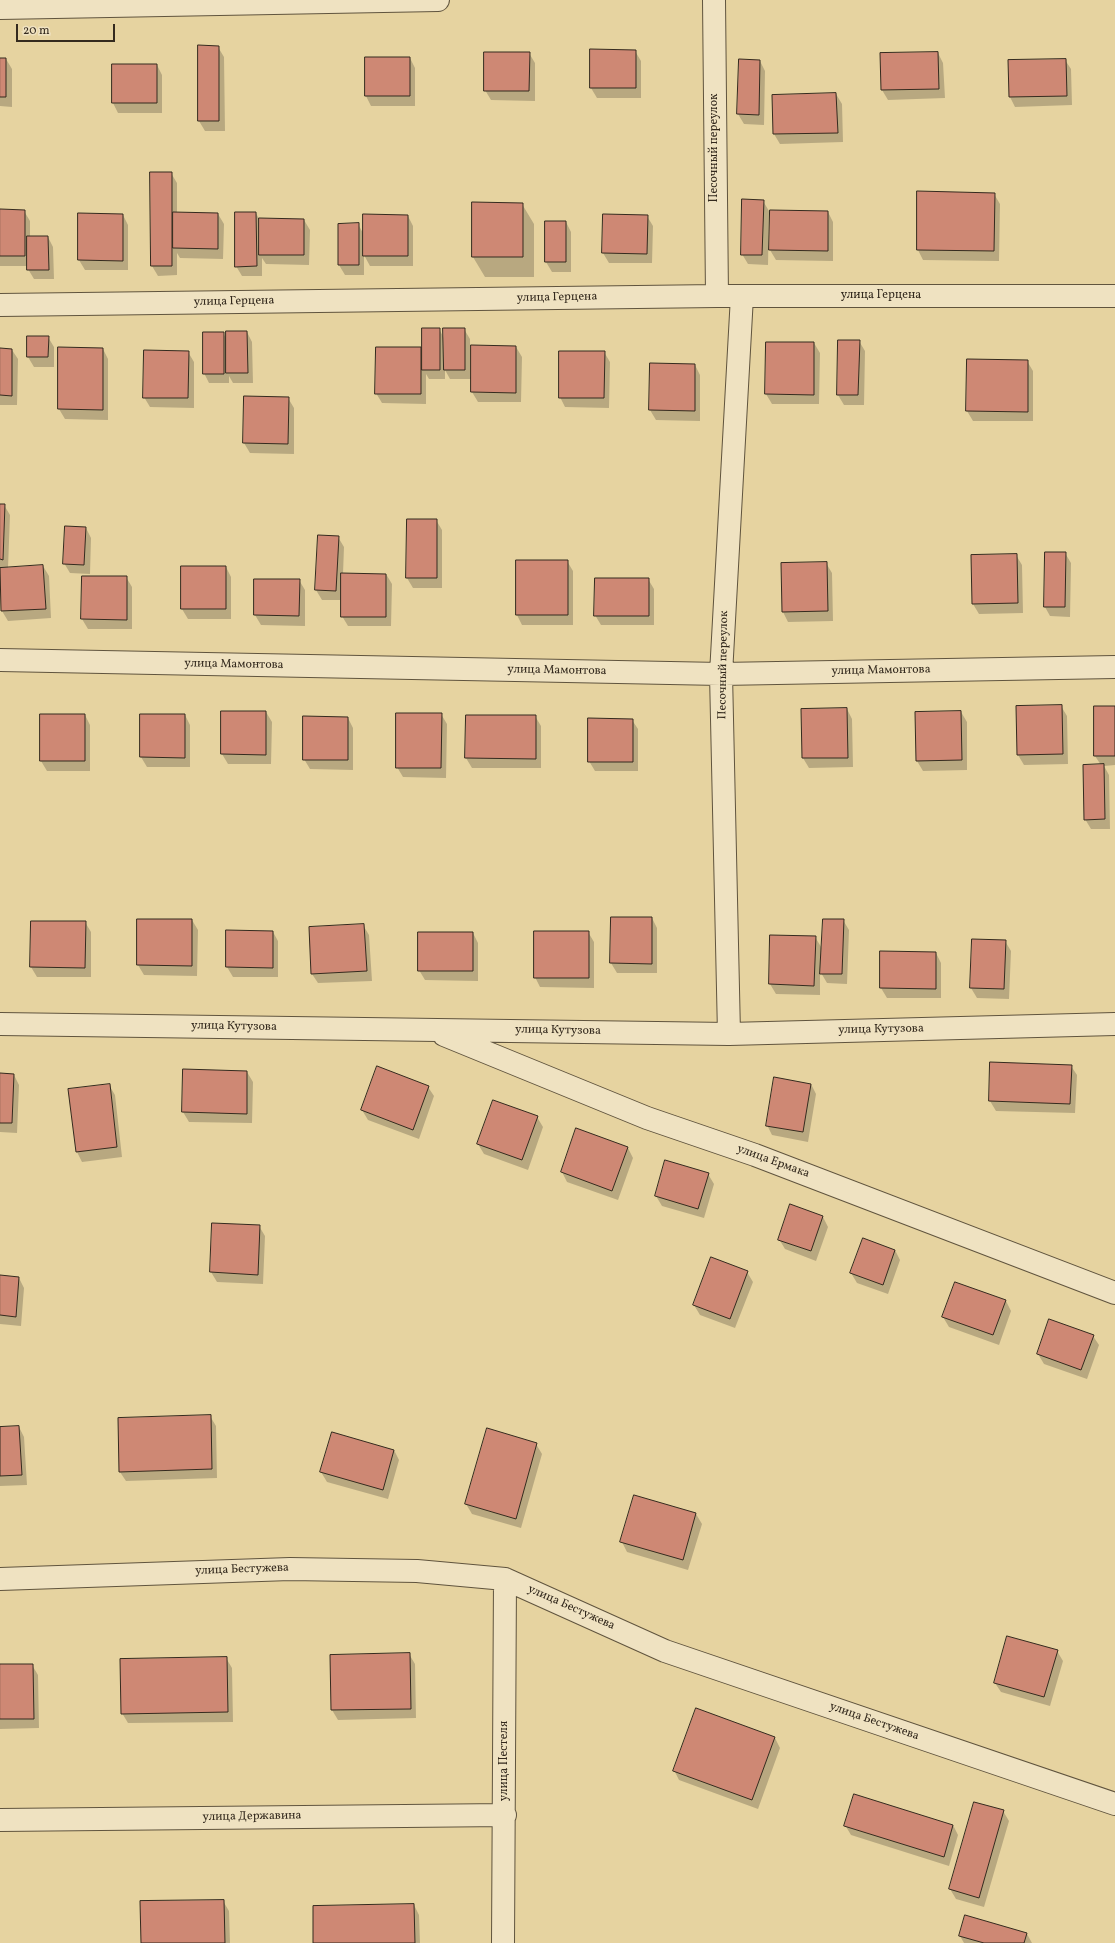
<!DOCTYPE html>
<html>
<head>
<meta charset="utf-8">
<style>
  body { margin:0 }
  #map { position:relative; width:1115px; height:1943px; overflow:hidden; background:#e6d3a0; font-family:Vollkorn,serif }
  canvas { display:block }
  .scale { position:absolute; left:16px; top:24px; width:99px; height:18px; box-sizing:border-box; border:2px solid #342a1e; border-top:0; padding-left:5px; font-size:12px; line-height:14px; white-space:nowrap; color:#342a1e; -webkit-text-stroke:3px #efe2c1; paint-order:stroke }
</style>
</head>
<body>
<div id="map">
<canvas width="1115" height="1943"></canvas>
<div class="scale">20 m</div>
</div>
<script>
const c = document.querySelector('canvas').getContext('2d');
c.lineJoin = 'round';
function fill(path, color) { c.fillStyle = color; c.fill(path, 'evenodd'); }
function strokePath(path, color, width, dash) { c.strokeStyle = color; c.lineWidth = width; c.lineCap = dash ? 'butt' : 'round'; c.setLineDash(dash || []); c.stroke(path); }
function label(font, color, halo, rows, align = 'center') {
  c.font = font + ' Vollkorn,serif'; c.lineWidth = 3; c.setLineDash([]); c.textBaseline = 'middle'; c.strokeStyle = halo; c.fillStyle = color; for (const [text, x, y, turn = 0] of rows) {
    c.save(); c.translate(x, y); c.rotate((+turn || 0) * Math.PI / 180); c.textAlign = isNaN(turn) ? turn : align; if (halo) c.strokeText(text, 0, 0); c.fillText(text, 0, 0); c.restore();
  }
}
const shadow = new Path2D(`
  M199,46L218,47L224,57L225,131H205L199,121Z
  M591,50L635,51L641,61V98H597L591,88Z
  M529,53L535,63V101L491,100L485,90Z
  M938,53L943,63L945,98L888,100L882,90L881,54Z
  M366,58H410L415,68V106H371L366,96Z
  M0,59H6L12,69V107L0,106Z
  M740,60L760,61L765,71L764,125L744,124L738,114Z
  M1065,60L1071,69L1072,105L1015,107L1010,97Z
  M157,65L162,75V113H118L113,103Z
  M836,94L842,104L843,142L780,144L774,134L773,96Z
  M171,173L177,183V213L218,214L224,224L223,259L180,258L177,253V275L158,276L152,266Z
  M994,194L1000,204L999,261L923,260L918,250Z
  M763,201L769,211L768,265L748,264L742,254Z
  M522,204L534,224V277H485L473,257Z
  M0,210L24,211L30,221V237H48L53,247L54,279H34L28,269V266H0Z
  M771,211L828,212L833,222V261L776,260L770,250Z
  M256,213L259,219L304,220L310,230L309,265L266,264L262,258V276H242L236,266Z
  M123,215L128,225V270H85L79,260Z
  M408,216L413,226V266H370L364,255V275H345L339,265L358,224L364,235Z
  M647,216L653,226L652,263H609L603,253Z
  M546,222H566L571,232V272H552L546,262Z
  M439,329L444,338L464,329L470,339V377L516,347L522,357L521,402H478L472,392V379H450L445,370V379H429L426,374V404L382,403L376,393L420,348L423,353Z
  M247,332L252,342L253,383H233L229,376V383H209L204,373L223,333L227,340Z
  M28,337H48L54,347V367H34L28,357Z
  M859,341L865,351L864,405H844L838,395Z
  M814,343L820,353L819,404H772L766,394Z
  M59,348L103,349L108,359V420L65,419L59,409Z
  M0,350H12L18,359L17,405H0Z
  M188,352L194,362V408L150,407L144,397Z
  M604,352L610,362L609,408L565,407L560,397Z
  M1027,361L1033,371V421H973L967,411Z
  M651,364L695,365L700,375V421L656,420L650,410Z
  M288,398L294,408V454L250,453L244,443Z
  M0,505H4L10,515L8,568L43,566L49,576L51,618L8,621L2,611L0,582Z
  M436,520L442,530V588H413L407,578Z
  M86,528L91,538L90,574L70,573L64,563Z
  M338,537L344,547L343,574H386L392,584L391,626H348L342,616V600H322L316,590Z
  M1065,553L1071,563L1070,617L1050,616L1045,607Z
  M1016,555L1022,565L1023,613L979,614L973,604Z
  M517,561H567L573,571V625H522L517,615Z
  M826,563L832,573L833,621L788,622L783,612L782,564Z
  M226,567L231,577V619H188L182,609Z
  M126,577L132,587V629H88L82,619Z
  M648,579L654,589V625H601L595,615Z
  M255,580H299L305,590V626L261,625L255,615Z
  M1061,706L1067,716L1068,764L1024,765L1018,755L1017,707Z
  M1115,707V765L1104,766L1109,775L1110,829H1091L1085,819L1101,765L1095,756Z
  M847,709L852,719L853,767L809,768L803,758L802,710Z
  M266,712L272,722L271,764H228L222,754Z
  M961,712L967,722V770L923,771L917,761Z
  M441,714L447,724L446,778L403,777L397,767Z
  M85,715L90,725V771H47L41,761Z
  M141,715H185L190,725V767H147L141,757Z
  M535,716L541,726V768H472L466,758Z
  M348,718L353,728V770L310,769L304,759Z
  M632,720L638,729V771H595L589,761Z
  M612,918H652L657,928V973H617L611,963Z
  M192,920L198,930L197,976L144,975L138,965Z
  M843,920L849,930L847,984L827,983L820,971V995L776,994L770,984L815,937L823,950Z
  M85,922L91,932V977H37L31,967Z
  M363,925L369,935L372,981L318,983L312,974Z
  M273,932L278,941V977H233L227,967Z
  M588,932L594,942V988L540,987L535,977Z
  M473,933L478,943V981L425,980L419,970Z
  M1005,941L1011,951L1009,999L977,998L971,988Z
  M936,953L941,963V998H887L881,988Z
  M1071,1066L1077,1075L1075,1113L996,1111L990,1101Z
  M184,1070L247,1072L253,1082L252,1123L189,1122L183,1112Z
  M0,1074L14,1075L19,1085L17,1133L0,1132Z
  M811,1084L816,1094L808,1142L772,1135L767,1125Z
  M109,1085L115,1095L122,1157L82,1162L77,1152L69,1089Z
  M428,1087L434,1096L419,1139L368,1120L362,1110Z
  M537,1117L543,1127L528,1170L484,1154L478,1144Z
  M577,1129L628,1148L633,1158L618,1200L567,1182L562,1172Z
  M708,1174L714,1184L704,1218L662,1206L656,1196Z
  M823,1217L828,1227L816,1261L785,1249L779,1239Z
  M213,1224L259,1226L265,1236L263,1284L217,1282L211,1272Z
  M895,1250L900,1260L888,1294L857,1283L851,1273Z
  M747,1272L753,1282L735,1328L700,1315L694,1305Z
  M0,1276L19,1278L24,1288L21,1326L0,1324Z
  M1006,1301L1011,1311L999,1345L949,1327L943,1317Z
  M1093,1336L1099,1345L1087,1379L1044,1364L1038,1354Z
  M210,1416L216,1426L217,1478L126,1481L120,1472Z
  M19,1427L24,1437L27,1485L0,1486V1428Z
  M536,1444L542,1454L521,1528L472,1514L466,1504Z
  M394,1450L399,1460L388,1499L327,1482L321,1472Z
  M635,1496L696,1514L702,1524L688,1570L627,1552L622,1542Z
  M1057,1651L1063,1661L1050,1706L1001,1692L995,1683Z
  M409,1654L415,1664L416,1718L338,1720L332,1710Z
  M226,1658L232,1668L233,1722L128,1723L122,1713Z
  M0,1665H32L38,1675L39,1728L0,1729Z
  M775,1738L780,1748L758,1809L679,1780L674,1770Z
  M1003,1811L1009,1821L984,1907L956,1899L950,1889Z
  M845,1825H953L958,1835L949,1866L851,1835Z
  M223,1901L229,1911L230,1943H142Z
  M414,1905L419,1915L420,1943H314Z
  M1027,1934L1032,1943H964L960,1936Z`);
const building = new Path2D(`
  M198,45L219,46V121H198Z
  M590,49L636,50V88H590Z
  M484,52H530L529,91H484Z
  M938,52L939,89L881,90L880,53Z
  M365,57H410V96H365Z
  M0,58H6V97H0Z
  M739,59L760,60L759,115L737,114Z
  M1066,59L1067,96L1009,97L1008,60Z
  M112,64H157V103H112Z
  M836,93L838,133L773,134L772,95Z
  M150,172H172V266H151Z
  M917,191L995,193L994,251L917,250Z
  M742,199L764,200L762,255H741Z
  M472,202L523,203V257H472Z
  M0,209L25,210V256H0Z
  M770,210L828,211V251L769,250Z
  M173,212L218,213V249L173,248Z
  M235,212H256L257,266L235,267Z
  M78,213L123,214V261L78,260Z
  M363,214L408,215V256H363Z
  M603,214L648,215L647,254L602,253Z
  M259,218L304,219V255H259Z
  M545,221H566V262H545Z
  M359,223V265H338V224Z
  M27,236H48L49,270H27Z
  M422,328H440V370H422Z
  M443,328H465V370H444Z
  M226,331H247L248,373H226Z
  M203,332H224V374H203Z
  M27,336H49L48,357H27Z
  M838,340H860L858,395H837Z
  M766,342H814V395L765,394Z
  M471,345L516,346V393L471,392Z
  M58,347L103,348V410L58,409Z
  M376,347H421V394H375Z
  M0,348L12,349V396L0,395Z
  M144,350L189,351L188,398H143Z
  M559,351H605L604,398H559Z
  M967,359L1028,360V412L966,411Z
  M650,363L695,364V411L649,410Z
  M244,396L289,397L288,444L243,443Z
  M0,504H5L3,560L0,559Z
  M407,519H437V578H406Z
  M65,526L86,527L84,565L63,564Z
  M318,535L339,536L336,591L315,590Z
  M1045,552H1066L1065,607H1044Z
  M1017,554L1018,603L972,604L971,555Z
  M516,560H568V615H516Z
  M827,562L828,611L782,612L781,563Z
  M43,565L46,609L1,611L0,568Z
  M181,566H226V609H181Z
  M341,573L386,574V617H341Z
  M82,576H127V620L81,619Z
  M595,578H649V616H594Z
  M254,579H300L299,616L254,615Z
  M1062,705L1063,754L1017,755L1016,706Z
  M1094,706H1115V756H1094Z
  M847,708L848,758H802L801,709Z
  M221,711H266V755L221,754Z
  M961,711L962,760L916,761L915,712Z
  M396,713H442L441,768H396Z
  M40,714H85V761H40Z
  M140,714H185V758L140,757Z
  M466,715H536V759L465,758Z
  M303,716L348,717V760H303Z
  M588,718L633,719V762H588Z
  M1104,764L1105,819L1084,820L1083,765Z
  M611,917H652V964L610,963Z
  M137,919H192V966L137,965Z
  M823,919H844L842,974H820Z
  M31,921H86L85,968L30,967Z
  M364,924L367,971L311,974L309,927Z
  M226,930L273,931V968L226,967Z
  M534,931H589V978H534Z
  M418,932H473V971H418Z
  M770,935L816,936L814,986L769,984Z
  M972,939L1006,940L1004,989L970,988Z
  M880,951L936,952V989L880,988Z
  M990,1062L1072,1065L1070,1104L989,1101Z
  M377,1066L429,1086L413,1130L361,1110Z
  M183,1069L247,1071V1114L182,1112Z
  M0,1073L14,1074L12,1123H0Z
  M774,1077L811,1084L803,1132L766,1126Z
  M110,1084L117,1147L76,1152L68,1089Z
  M493,1100L538,1116L522,1160L477,1144Z
  M576,1128L628,1147L612,1191L561,1172Z
  M665,1160L709,1173L698,1209L655,1196Z
  M790,1204L823,1216L811,1251L778,1240Z
  M212,1223L260,1225L258,1275L210,1272Z
  M863,1238L895,1250L883,1285L850,1273Z
  M711,1257L748,1271L730,1319L693,1305Z
  M0,1275L19,1277L16,1317L0,1315Z
  M955,1282L1006,1300L993,1335L942,1317Z
  M1049,1319L1094,1335L1081,1370L1037,1354Z
  M211,1415L212,1469L119,1472L118,1418Z
  M19,1426L22,1475L0,1476V1427Z
  M487,1428L537,1443L516,1519L465,1504Z
  M332,1432L394,1450L383,1490L320,1472Z
  M634,1495L696,1513L683,1560L620,1542Z
  M1007,1636L1058,1650L1044,1697L994,1683Z
  M410,1653L411,1709L331,1710L330,1655Z
  M227,1657L228,1712L121,1714L120,1659Z
  M0,1664H33L34,1719H0Z
  M696,1708L775,1737L752,1800L673,1771Z
  M854,1794L953,1825L944,1857L844,1826Z
  M974,1802L1004,1810L979,1898L949,1889Z
  M224,1900L225,1943H141L140,1901Z
  M414,1904L415,1943H313V1906Z
  M965,1915L1027,1933L1024,1943H984L959,1936Z`);
const street = new Path2D(`
  M714,0L717,296
  M0,8L438,0
  M0,305L717,296H1115
  M0,660L721,674L1115,667
  M0,1024L729,1034L1115,1024
  M729,1034L721,674L742,296
  M444,1035L647,1118L755,1155L1115,1293
  M0,1579L290,1569L417,1571L505,1579L665,1651L1115,1804
  M0,1820L505,1815
  M503,1943L505,1579`);
const streetNames = [
  ["Песочный переулок",715,148,-90],
  ["улица Герцена",881,296],
  ["улица Герцена",557,298,-1],
  ["улица Герцена",234,302,-1],
  ["улица Мамонтова",234,665,1],
  ["Песочный переулок",724,665,-89],
  ["улица Мамонтова",557,671,1],
  ["улица Мамонтова",881,671,-1],
  ["улица Кутузова",234,1027,1],
  ["улица Кутузова",881,1030,-1],
  ["улица Кутузова",558,1031,1],
  ["улица Ермака",773,1162,20],
  ["улица Бестужева",242,1570,-2],
  ["улица Бестужева",571,1608,24],
  ["улица Бестужева",874,1722,19],
  ["улица Пестеля",505,1761,-90],
  ["улица Державина",252,1817,-1]
];
fill(shadow, '#0003');
fill(building, '#ce8874');
strokePath(building, '#342a1e', 1);
strokePath(street, '#60543e', 24);
strokePath(street, '#efe2c1', 22);
label('12px', '#342a1e', '#efe2c1', streetNames);
</script>
</body>
</html>
